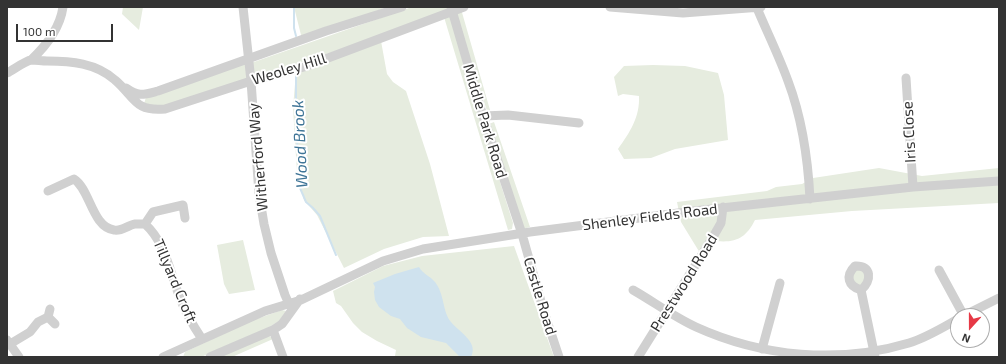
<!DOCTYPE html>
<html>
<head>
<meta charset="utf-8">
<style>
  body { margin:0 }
  #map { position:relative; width:1006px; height:364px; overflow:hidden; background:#fff; font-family:"Exo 2",sans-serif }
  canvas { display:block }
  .frame { position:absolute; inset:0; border:8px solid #333; pointer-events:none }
  .north { position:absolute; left:950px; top:308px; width:40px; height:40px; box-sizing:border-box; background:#fff; border:1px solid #adadad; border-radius:50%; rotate:201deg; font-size:11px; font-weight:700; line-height:16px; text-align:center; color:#333 }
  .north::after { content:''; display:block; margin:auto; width:14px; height:18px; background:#e63946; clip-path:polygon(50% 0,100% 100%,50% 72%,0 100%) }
  .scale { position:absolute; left:16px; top:24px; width:97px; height:18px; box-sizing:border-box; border:2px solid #333; border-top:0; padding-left:5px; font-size:12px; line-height:14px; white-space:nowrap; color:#333; -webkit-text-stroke:3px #fff; paint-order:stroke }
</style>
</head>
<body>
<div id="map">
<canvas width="1006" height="364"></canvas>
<div class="frame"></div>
<div class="north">N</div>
<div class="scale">100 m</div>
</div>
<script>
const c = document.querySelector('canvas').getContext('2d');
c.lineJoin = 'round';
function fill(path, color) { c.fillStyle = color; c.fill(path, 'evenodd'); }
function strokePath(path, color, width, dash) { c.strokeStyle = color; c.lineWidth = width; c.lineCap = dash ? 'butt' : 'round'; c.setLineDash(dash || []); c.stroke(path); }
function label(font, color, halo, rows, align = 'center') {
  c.font = font + ' "Exo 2",sans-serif'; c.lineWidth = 4; c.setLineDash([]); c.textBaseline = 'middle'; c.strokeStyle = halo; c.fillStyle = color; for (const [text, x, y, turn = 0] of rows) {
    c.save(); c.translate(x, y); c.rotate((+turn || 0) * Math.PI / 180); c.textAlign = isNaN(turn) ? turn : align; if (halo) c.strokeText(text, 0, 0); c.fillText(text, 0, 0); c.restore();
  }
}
const green = new Path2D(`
  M123,7H143L139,30L122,14Z
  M294,7H384V8L302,39Z
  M412,7H447L448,11L383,35L252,79L251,63Z
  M461,9L490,110L487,111L455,12Z
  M450,14L481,122L513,223L512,229L508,230L444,17Z
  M381,41L387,74L393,82L406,91L430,164L449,236L423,237L384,249L344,268L317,215L304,200L297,173L293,108L296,72Z
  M246,63L249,80L166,108L144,104L146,97Z
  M653,65L685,66L718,73L724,95L728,140L675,149L651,158L624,159L618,149C630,132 640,117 639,96L623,94L618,96L614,77L624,66Z
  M494,122L530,227L523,229L489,124Z
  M879,168L922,176L999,168V203L852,211L755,220C746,238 736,243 716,241L705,260L700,253L681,222L677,202L767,191L776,187L802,184L813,178Z
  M243,240L255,290L229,294L224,284L217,245Z
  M514,246L554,357H397L395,356L396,350L377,341L362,332L353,323L341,306L336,303L333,291L383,266L422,256Z
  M856,268L867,274L861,287L853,282V271Z
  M282,310L286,311L279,321L263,331L201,357H183L185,352L248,322Z
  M268,335L273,339L232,357H219Z`);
const water = new Path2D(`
  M419,267C423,274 430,276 435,282C445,295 442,311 451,322C459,332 479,342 471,357H460L446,343L421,337L407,328L400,319L391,316L379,307L375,300L374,292L375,287L373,283L395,274Z`);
const stream = new Path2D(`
  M294,7V28L296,36
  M296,73V124L300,188L306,202L313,208L320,216L336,255`);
const minor = new Path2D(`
  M243,7L251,81L259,194L264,224L271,253L285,295L289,304
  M451,7L483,116L522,234L544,312L559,357
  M610,7L683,13L761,7
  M757,8C767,32 779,56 788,81C802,118 808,159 810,199
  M31,60C46,46 60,28 63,7
  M7,73C13,70 25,61 31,60C36,60 42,61 47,61C71,61 96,63 115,80C135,97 134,112 165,109L251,81L304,67L464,7
  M906,78L913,187
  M126,88C139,97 143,95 158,91L326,31L402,7
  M483,116L508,115L579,123
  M48,191L74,179C90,189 92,227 114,230C121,232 128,225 135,224C138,224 142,224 145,224C166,243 170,273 180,298C185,312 194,327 202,339
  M145,224L153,212L183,205L185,218
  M855,266C872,265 872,281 861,290C848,286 845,276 855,266Z
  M939,270L964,316
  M633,290C654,302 674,317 696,327C762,357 839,364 909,343C926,338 942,328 958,319
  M861,290L875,357
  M50,309L48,317L55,324
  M963,316L999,298
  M273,330L283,357
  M7,340L19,357
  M10,344L30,332L38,322L48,317
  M762,349L780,283
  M163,357L265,311L301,300L383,261L423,249L530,232L694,211L913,187L999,181
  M210,357L273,330L282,324L300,299
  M638,357L713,237L721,223L723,207`);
const streetNames = [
  ["Weoley Hill",289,69,-17],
  ["Middle Park Road",485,121,73],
  ["Iris Close",909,132,-93],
  ["Witherford Way",258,157,-95],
  ["Shenley Fields Road",650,217,-7],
  ["Tillyard Croft",175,281,67],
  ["Prestwood Road",684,283,-58],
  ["Castle Road",540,296,73]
];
const waterNames = [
  ["Wood Brook",300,144,-93]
];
fill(green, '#e6ecdf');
fill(water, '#cfe2ee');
strokePath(stream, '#cfe2ee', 2);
strokePath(minor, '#d0d0d0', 9);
label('15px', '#333', '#fff', streetNames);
label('italic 16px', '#3f7597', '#fff', waterNames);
</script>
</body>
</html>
